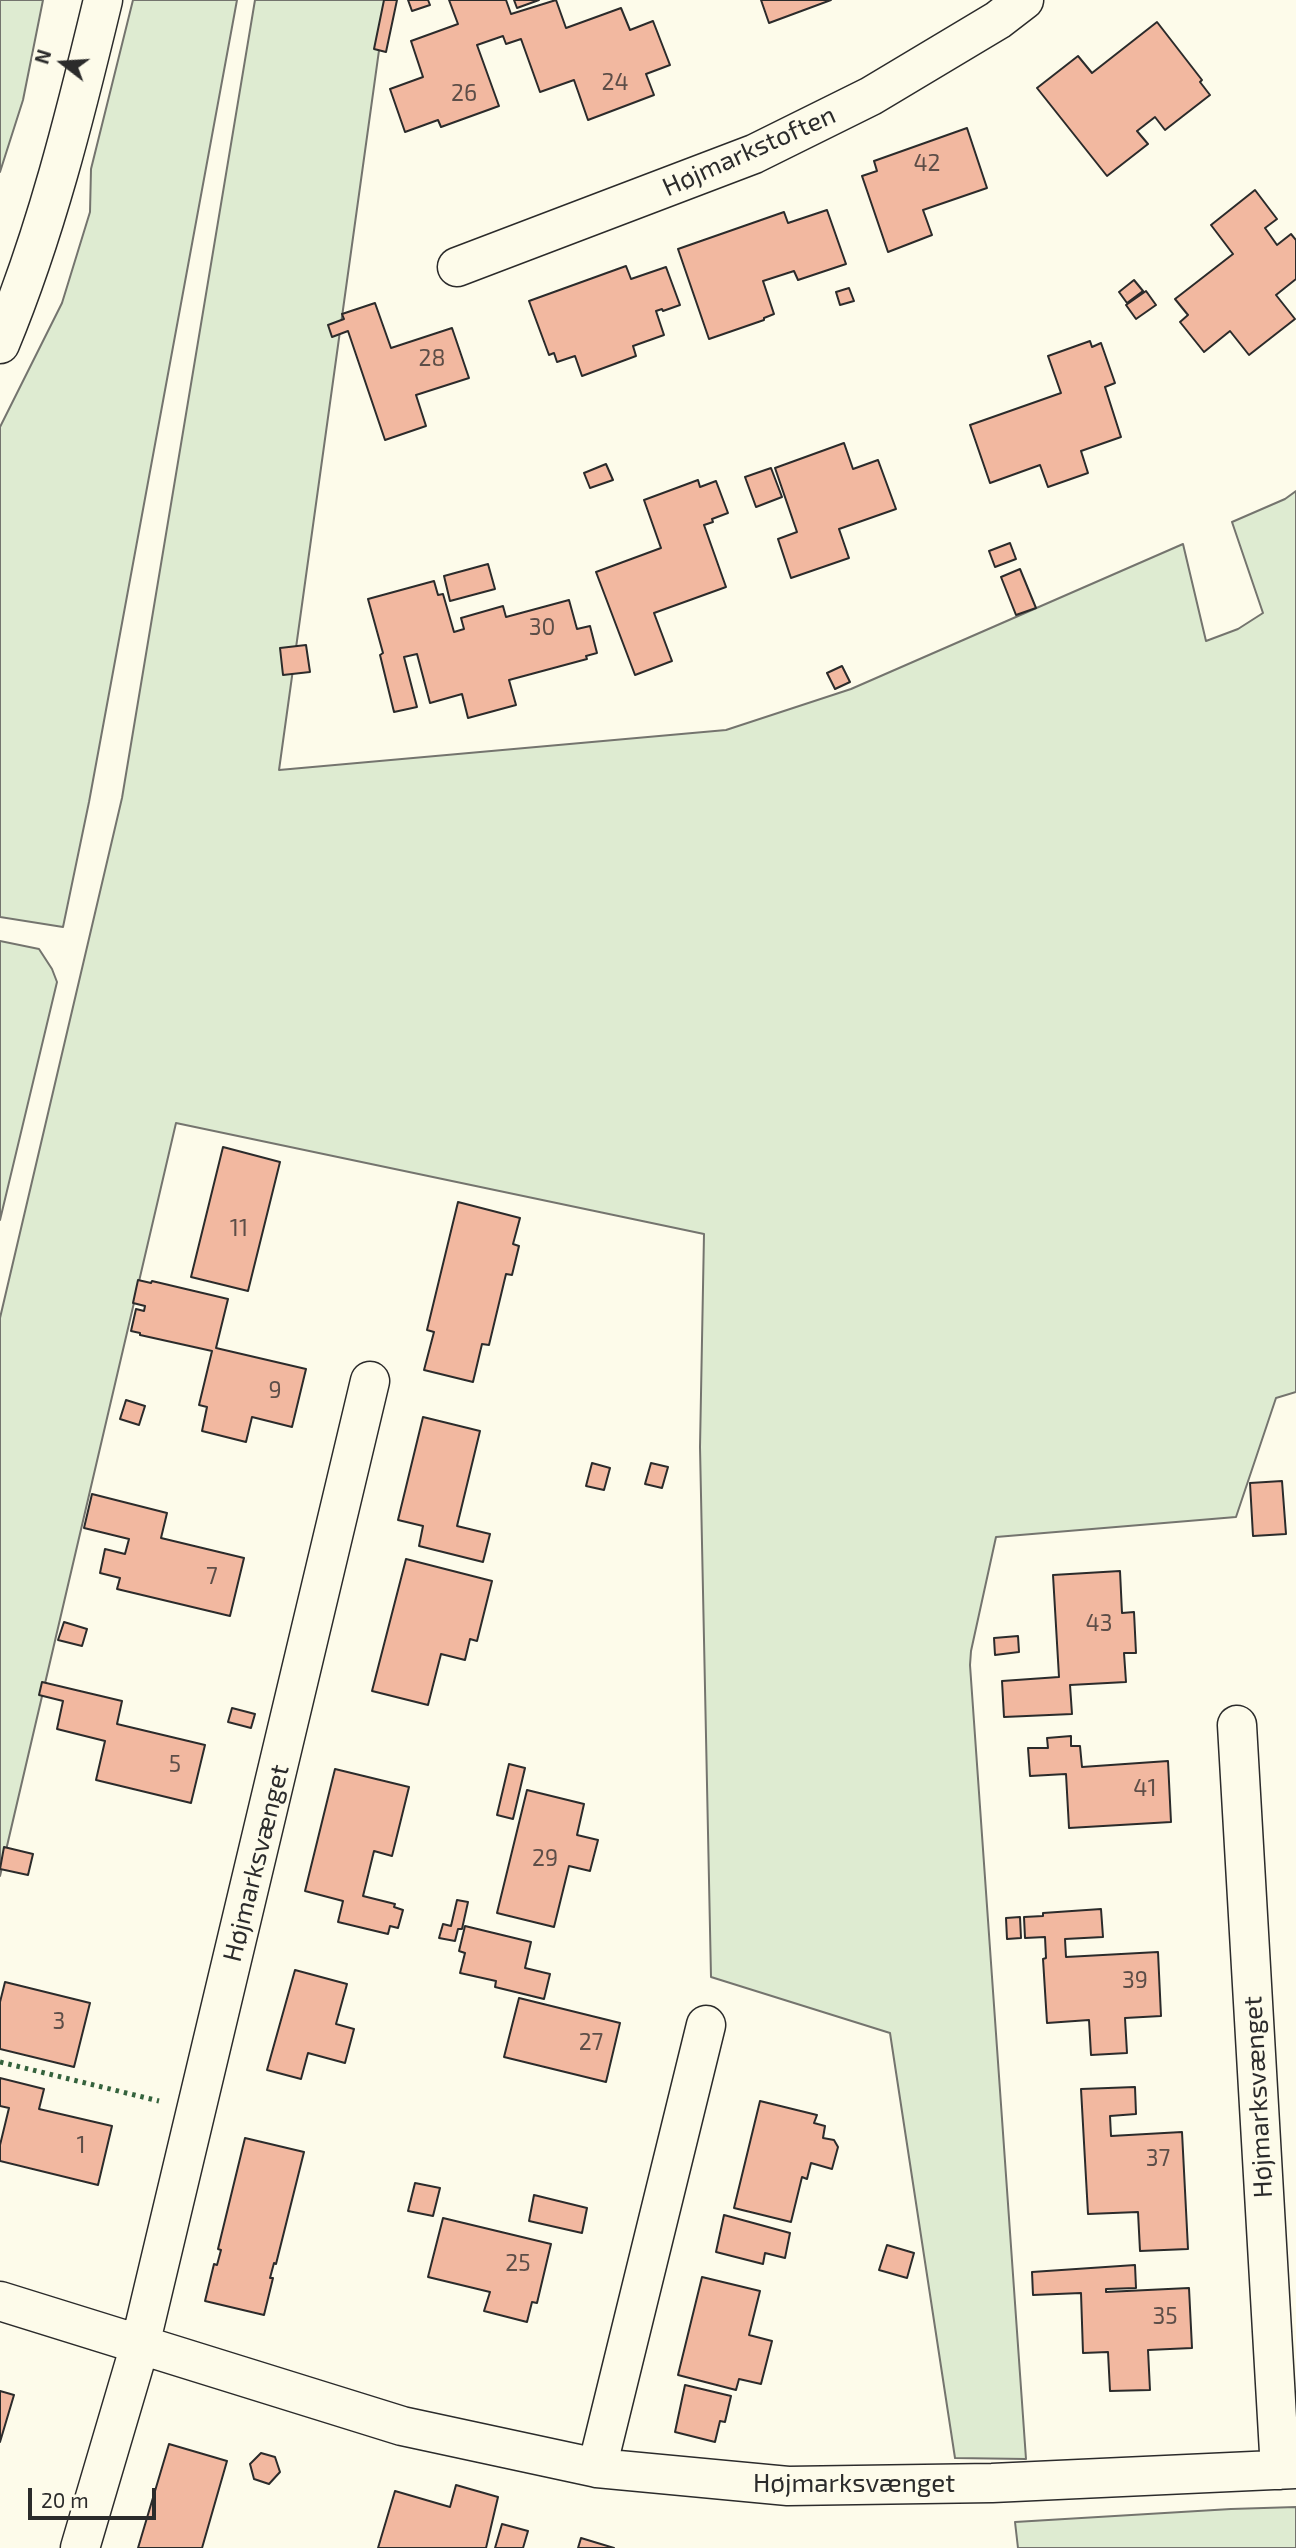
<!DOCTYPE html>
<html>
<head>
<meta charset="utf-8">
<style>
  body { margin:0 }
  #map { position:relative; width:1296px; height:2548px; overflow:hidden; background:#fdfbea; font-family:"Exo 2",sans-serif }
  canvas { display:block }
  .north { position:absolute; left:28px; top:28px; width:70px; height:70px; -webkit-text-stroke:5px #fdfbea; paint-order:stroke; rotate:287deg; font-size:19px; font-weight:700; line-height:28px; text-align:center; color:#2b2b2b }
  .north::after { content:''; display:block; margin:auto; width:24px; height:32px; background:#2b2b2b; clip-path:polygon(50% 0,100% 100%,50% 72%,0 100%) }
  .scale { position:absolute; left:28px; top:2488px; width:128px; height:32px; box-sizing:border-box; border:4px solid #2b2b2b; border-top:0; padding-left:9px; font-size:21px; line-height:24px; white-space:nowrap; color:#2b2b2b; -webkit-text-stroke:5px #fdfbea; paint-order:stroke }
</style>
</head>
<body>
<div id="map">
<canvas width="1296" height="2548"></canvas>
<div class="north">N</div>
<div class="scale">20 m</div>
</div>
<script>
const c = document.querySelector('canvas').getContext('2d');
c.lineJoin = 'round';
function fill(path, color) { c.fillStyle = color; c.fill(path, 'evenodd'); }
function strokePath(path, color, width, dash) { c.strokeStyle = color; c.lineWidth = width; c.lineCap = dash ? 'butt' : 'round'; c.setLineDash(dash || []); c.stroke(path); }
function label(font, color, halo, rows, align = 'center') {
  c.font = font + ' "Exo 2",sans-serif'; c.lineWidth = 5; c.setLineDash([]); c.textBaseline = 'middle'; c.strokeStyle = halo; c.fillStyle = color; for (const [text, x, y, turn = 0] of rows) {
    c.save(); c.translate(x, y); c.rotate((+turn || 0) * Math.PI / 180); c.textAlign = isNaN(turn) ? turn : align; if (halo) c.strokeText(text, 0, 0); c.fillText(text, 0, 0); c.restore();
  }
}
const green = new Path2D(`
  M0,0H43L23,100L0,172Z
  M133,0H237L89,802L63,927L0,917V427L62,303L90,212L91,169Z
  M255,0H386L279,770L726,730L851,689L1183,544L1206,641L1238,629L1263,613L1232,522L1285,499L1296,491V1392L1276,1398L1236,1517L996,1537L971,1651L970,1665L1026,2459L955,2458L890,2033L711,1977L700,1447L704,1234L176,1123L0,1876V1318L122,798Z
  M0,941L39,949L52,969L57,982L0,1220Z
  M1296,2507V2548H1018L1015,2522L1231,2509Z`);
const building = new Path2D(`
  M384,0H397L386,52L374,49Z
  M408,0H428L430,5L412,11Z
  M449,0H506L511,14L556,0L566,28L621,8L630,30L653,21L670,65L646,74L654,95L588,120L574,80L540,92L521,39L506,44L503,36L477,45L499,106L441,127L438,120L405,132L390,89L423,77L411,41L458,24Z
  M514,0H539L517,8Z
  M761,0H831L769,23Z
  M1157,22L1202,80L1200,82L1210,95L1165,130L1155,117L1137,131L1148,144L1107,176L1037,88L1078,56L1092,73Z
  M967,128L987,188L923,210L932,235L888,252L862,176L877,171L874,161Z
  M1255,190L1277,219L1265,228L1277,245L1291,234L1296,240V279L1276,295L1295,319L1249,355L1230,331L1204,352L1180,322L1188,315L1175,299L1233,254L1211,225Z
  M827,210L846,264L798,280L794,271L763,281L774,314L764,318V320L709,339L678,249L784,212L788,223Z
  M626,266L631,279L666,267L680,305L663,311L662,309L656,311L664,335L633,346L636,356L582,376L575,356L557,362L554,353L549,355L529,301Z
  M1134,280L1143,291L1127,303L1119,292Z
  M849,288L854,301L840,305L836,292Z
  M1146,291L1156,305L1136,319L1126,305Z
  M375,303L391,348L452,328L469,378L416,395L426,426L385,440L348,331L332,337L328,325L344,319L342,314Z
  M1090,341L1092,347L1101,343L1115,383L1105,387L1121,437L1081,451L1088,473L1048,487L1040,465L990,483L970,425L1061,393L1048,356Z
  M844,443L853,469L878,460L896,509L839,529L849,558L791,578L778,539L797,532L775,468Z
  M606,464L613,480L590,488L584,473Z
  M771,468L782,497L756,507L745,477Z
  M698,480L700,487L716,481L728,513L712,519L713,522L704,525L726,587L654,613L672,661L635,675L596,572L661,548L644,500Z
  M1010,543L1016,559L995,567L989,551Z
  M488,564L495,589L450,601L444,576Z
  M1020,569L1036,608L1016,615L1001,577Z
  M434,581L438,595L443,594L454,632L464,629L461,618L503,606L506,617L569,600L577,629L590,626L597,653L586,656L587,659L509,680L516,705L468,718L462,694L430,703L417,654L404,657L417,707L394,712L380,655L383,653L368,599Z
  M306,645L310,672L283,675L280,648Z
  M842,666L850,682L835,689L827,673Z
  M223,1147L280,1162L248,1291L191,1277Z
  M458,1202L520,1218L513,1244L519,1246L512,1275L506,1274L489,1345L482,1344L473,1382L424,1370L434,1332L427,1330Z
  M138,1280L151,1283L152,1281L228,1299L216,1348L306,1369L292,1427L252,1417L246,1442L202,1431L207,1407L199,1405L212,1351L140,1335V1333L131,1331L136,1309L144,1311L145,1306L133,1303Z
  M126,1400L145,1406L139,1425L120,1419Z
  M423,1417L480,1431L457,1526L490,1534L483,1562L419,1546L423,1526L398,1520Z
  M592,1463L610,1468L604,1490L586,1486Z
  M651,1463L668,1467L662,1488L645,1484Z
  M1282,1481L1286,1534L1253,1536L1250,1483Z
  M92,1494L167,1513L161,1538L244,1558L230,1616L117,1589L120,1578L100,1573L105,1549L125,1554L129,1539L84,1528Z
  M406,1559L492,1581L477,1641L470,1639L465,1660L441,1654L428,1705L372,1691Z
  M1120,1571L1122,1613L1134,1612L1136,1653H1124L1126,1682L1070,1685L1072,1714L1004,1717L1002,1681L1059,1677L1053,1575Z
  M64,1622L87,1629L82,1646L58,1640Z
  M1018,1636L1019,1652L995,1655L994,1638Z
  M42,1682L122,1701L117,1724L205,1745L191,1803L96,1780L105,1741L57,1729L63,1701L39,1695Z
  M232,1708L255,1714L251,1728L228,1722Z
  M1071,1736V1746H1080L1082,1767L1168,1761L1171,1822L1069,1828L1066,1774L1030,1776L1028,1748H1048L1047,1738Z
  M509,1764L525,1768L513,1819L497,1815Z
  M335,1769L409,1787L392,1856L374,1851L363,1896L395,1904L394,1907L403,1910L398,1928L390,1926L388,1934L338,1922L343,1901L305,1891Z
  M527,1790L584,1804L577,1835L598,1840L590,1871L569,1866L554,1927L497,1913Z
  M4,1847L33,1854L28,1875L0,1869Z
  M457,1900L468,1902L462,1929H458L455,1941L439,1938L443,1924L451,1926Z
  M1101,1909L1103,1937L1065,1939L1066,1957L1158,1952L1161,2016L1125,2018L1127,2053L1091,2055L1089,2020L1047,2023L1043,1959L1046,1958L1045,1937L1025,1938L1024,1917L1043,1916V1913Z
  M1020,1917L1021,1938L1007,1939L1006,1918Z
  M465,1926L531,1942L525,1968L550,1974L544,1999L495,1987L496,1981L460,1973L465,1953L459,1951Z
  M295,1970L347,1984L336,2024L354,2029L345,2063L308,2053L301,2079L267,2070Z
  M5,1982L90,2003L74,2067L0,2049V2002Z
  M519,1998L620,2023L606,2082L504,2057Z
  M0,2078L44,2089L39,2109L112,2126L98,2185L0,2161V2145L9,2108L0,2106Z
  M1135,2087L1136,2114L1110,2116L1111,2136L1182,2132L1188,2249L1140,2251L1138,2212L1088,2214L1081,2089Z
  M760,2101L817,2115L814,2123L825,2126L823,2138L834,2140L838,2147L832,2169L811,2163L807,2179L802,2177L791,2222L734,2208Z
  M245,2138L304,2152L276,2264L274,2263L270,2278H273L264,2315L205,2301L214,2264L217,2265L221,2250L218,2249Z
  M415,2183L440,2188L433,2216L408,2211Z
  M534,2195L587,2208L582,2233L529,2221Z
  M724,2215L790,2233L785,2258L765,2253L763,2264L716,2252Z
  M443,2218L551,2244L537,2303L532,2302L527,2322L484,2311L490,2292L428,2277Z
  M887,2245L914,2253L907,2278L879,2270Z
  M1135,2265L1136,2288L1106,2289V2292L1189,2288L1192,2348L1148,2350L1150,2390L1110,2391L1108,2352L1083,2353L1081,2293L1033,2295L1032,2272Z
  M702,2277L760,2291L749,2335L772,2341L761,2384L739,2379L736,2390L678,2375Z
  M685,2385L731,2396L725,2422L720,2421L715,2442L675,2432Z
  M0,2391L14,2395L0,2442Z
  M169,2444L227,2461L202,2548H138Z
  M261,2453L275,2457L280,2472L269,2484L254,2479L250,2464Z
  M456,2485L498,2497L486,2548H378L395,2491L450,2507Z
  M502,2524L528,2531L523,2548H495Z
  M581,2538L614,2548H578Z`);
const street = new Path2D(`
  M457,267L754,154L871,96L998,20L1024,0
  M1237,1725L1280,2470
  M0,2301L402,2426L597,2468L788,2486L992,2483L1296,2469
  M597,2468L706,2025
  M80,2548L140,2345L370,1381`);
const secondary = new Path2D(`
  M0,344C46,233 75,116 103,0`);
const hedge = new Path2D(`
  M0,2062L159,2101`);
const numberNames = [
  ["24",615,82],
  ["26",464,93],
  ["42",927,163],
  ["28",432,358],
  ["30",542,627],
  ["11",239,1228],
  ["9",275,1390],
  ["7",212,1576],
  ["43",1099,1623],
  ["5",175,1764],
  ["41",1145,1788],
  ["29",545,1858],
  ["39",1135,1980],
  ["3",59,2021],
  ["27",591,2042],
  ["1",81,2145],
  ["37",1158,2158],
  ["25",518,2263],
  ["35",1165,2316]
];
const streetNames = [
  ["Højmarkstoften",749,151,-24],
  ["Højmarksvænget",256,1863,-76],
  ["Højmarksvænget",1258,2097,-93],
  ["Højmarksvænget",854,2483]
];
fill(green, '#deebd1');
strokePath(green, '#74746e', 2);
fill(building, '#f2b8a0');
strokePath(building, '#2b2b2b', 2);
strokePath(street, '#2b2b2b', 41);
strokePath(secondary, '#2b2b2b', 41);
strokePath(street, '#fdfbea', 38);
strokePath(secondary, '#fdfbea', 38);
strokePath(hedge, '#34623c', 5, [3.5, 5]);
label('23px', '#5d4e48', null, numberNames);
label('26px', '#2b2b2b', '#fdfbea', streetNames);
</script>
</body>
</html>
